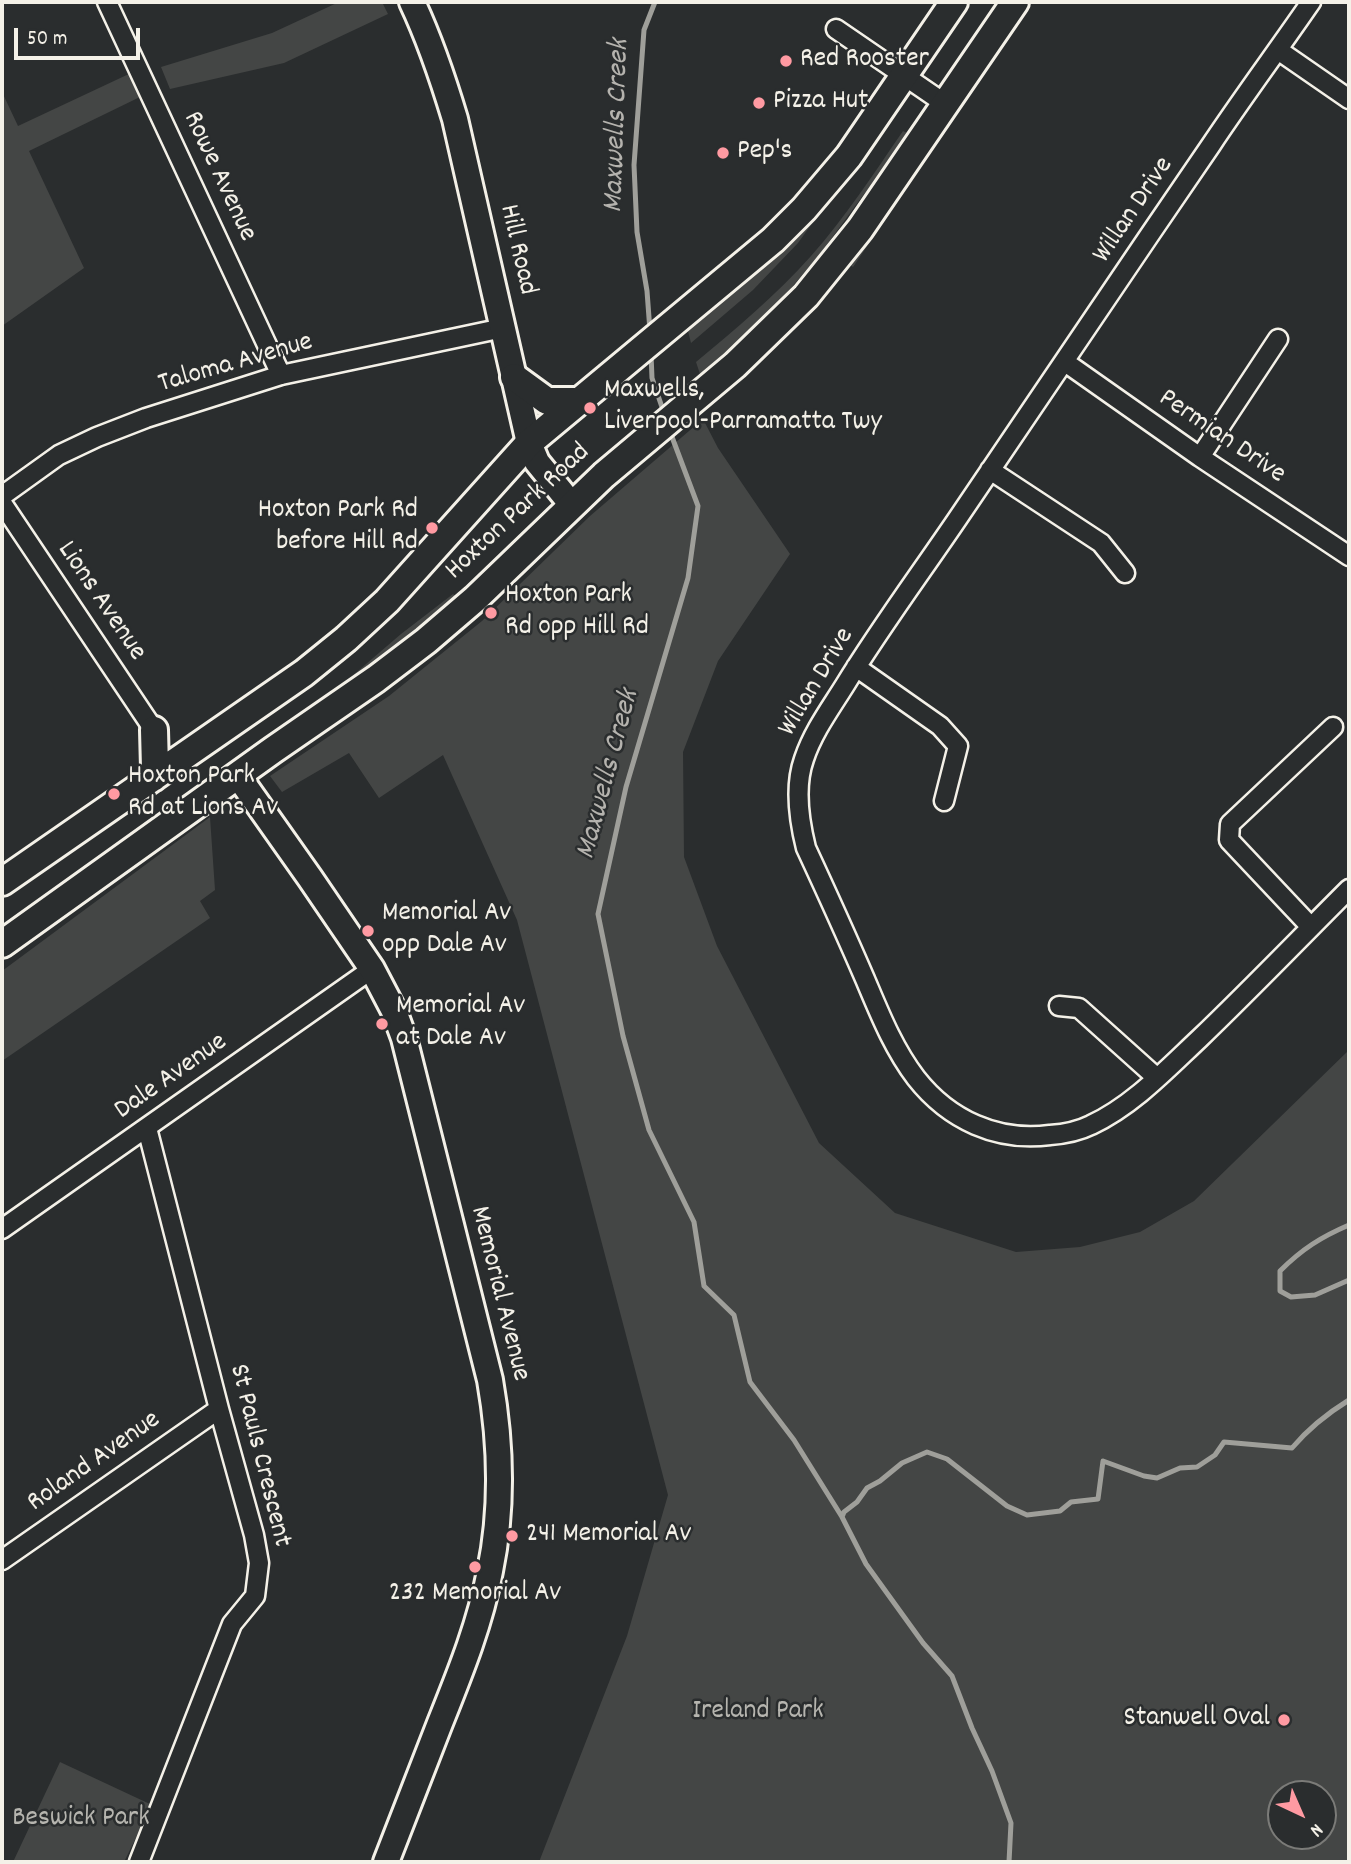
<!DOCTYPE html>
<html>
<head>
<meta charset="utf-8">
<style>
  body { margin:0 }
  #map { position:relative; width:1351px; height:1864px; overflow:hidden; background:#2a2d2e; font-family:Dekko,sans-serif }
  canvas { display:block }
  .frame { position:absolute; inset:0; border:4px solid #f4f1e8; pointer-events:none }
  .north { position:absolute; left:1267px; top:1780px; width:70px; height:70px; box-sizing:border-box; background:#2a2d2e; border:2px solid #7b7b78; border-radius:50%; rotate:136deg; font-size:19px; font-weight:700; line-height:28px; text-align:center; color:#f4f1e8 }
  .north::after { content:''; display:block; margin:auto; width:24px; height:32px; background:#ff9aa2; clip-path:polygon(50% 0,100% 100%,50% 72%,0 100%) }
  .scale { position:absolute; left:14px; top:28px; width:126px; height:32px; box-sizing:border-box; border:4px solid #f4f1e8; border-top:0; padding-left:9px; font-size:21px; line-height:24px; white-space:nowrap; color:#f4f1e8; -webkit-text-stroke:5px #2a2d2e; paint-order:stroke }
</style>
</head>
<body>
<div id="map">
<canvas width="1351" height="1864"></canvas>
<div class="frame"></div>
<div class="north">N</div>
<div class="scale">50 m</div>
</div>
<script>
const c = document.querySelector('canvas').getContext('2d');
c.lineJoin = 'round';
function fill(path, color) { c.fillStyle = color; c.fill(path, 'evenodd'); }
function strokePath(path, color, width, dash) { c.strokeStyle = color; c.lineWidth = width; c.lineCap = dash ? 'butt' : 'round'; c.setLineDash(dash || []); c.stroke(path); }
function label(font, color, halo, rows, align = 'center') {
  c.font = font + ' Dekko,sans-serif'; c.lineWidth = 5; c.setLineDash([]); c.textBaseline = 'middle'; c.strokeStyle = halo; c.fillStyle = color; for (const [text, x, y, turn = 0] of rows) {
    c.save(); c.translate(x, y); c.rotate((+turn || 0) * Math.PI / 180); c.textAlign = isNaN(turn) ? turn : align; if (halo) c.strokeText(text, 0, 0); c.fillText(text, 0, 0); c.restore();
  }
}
const green = new Path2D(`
  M339,2H382L388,14L284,63L170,89L161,67L272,33Z
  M131,73L142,96L29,151L84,268L2,326V92L18,126Z
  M903,131L907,133L908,137L885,173L864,194L820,254L780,301L734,346L700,374L696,362C736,329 776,295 811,256C845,218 874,173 903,131Z
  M875,136L798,243L753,290L691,343L686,323Z
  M925,150L930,153L853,267L849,264Z
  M703,419L718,448L790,554L718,661L683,752L684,857L717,946L819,1143L895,1213L1016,1252L1080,1247L1140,1232L1194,1201L1349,1050V1862H539L627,1636L668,1495L517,920L443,755L379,798L349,753L282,792L270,776L389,696L482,621L590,516ZM1281,1794H1323V1836H1281Z
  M453,594L460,600L340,694L337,689L401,634Z
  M210,817L215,890L200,901L210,918L2,1061V971Z
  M60,1762L152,1805L124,1862H13Z`);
const stream = new Path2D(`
  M650,331L647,291L637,232L634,165L644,30L655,2
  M651,354L652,378L664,413
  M669,429L698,506L688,578L626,787L598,914L623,1036L649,1130L694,1222L704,1286L734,1315L750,1382L794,1440L842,1517L866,1564L923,1643L952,1676L972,1728L992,1771L1011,1823L1009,1862
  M1349,1225C1321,1237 1302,1249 1280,1271V1291L1291,1297L1315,1295L1349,1280
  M842,1517L844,1512L857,1502L867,1488L880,1481L902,1463L927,1452L947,1459L1007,1506L1027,1515L1060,1511L1071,1502L1098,1499L1103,1461L1144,1476L1157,1478L1180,1468L1197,1467L1215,1455L1224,1442L1292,1448C1308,1429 1328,1413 1349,1400`);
const street = new Path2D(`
  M107,2L281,375
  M1311,2C1278,50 1243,97 1211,145C1126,269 1042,394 958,518C920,574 880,628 845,685C830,709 813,732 804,759C794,787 799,820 806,848C826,891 846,935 865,979C879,1012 893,1048 916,1078C949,1120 997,1142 1050,1135C1064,1134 1079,1131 1091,1125C1132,1106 1166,1070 1199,1039C1250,990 1299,939 1349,889
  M836,29L944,103
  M1278,50L1349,99
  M1065,362L1200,457L1349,556
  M1200,457L1278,339
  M990,470L1101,543L1125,573
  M2,496L59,455L97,437L146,418L281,375L503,328
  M2,503L154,730
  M856,667L940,726L958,746L944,801
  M1311,927L1229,840L1230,824L1333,727
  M1059,1006L1079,1008L1157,1078
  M2,1229L372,969
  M2,1560L219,1409
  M139,1862L232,1624L255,1596L259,1563L254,1535L219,1409L147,1128`);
const secondary = new Path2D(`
  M412,2C430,40 443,79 455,119L529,443L537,462L572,505
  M238,776L310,878L372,969L394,1011L404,1038L490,1380C501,1443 503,1508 490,1571C480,1624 460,1673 440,1723C422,1769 404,1816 386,1862`);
const primary = new Path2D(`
  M514,377L547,401H580
  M153,778L155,768L154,730
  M2,882L304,673L346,639L387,601L529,443L773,240L804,209L849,156L954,2
  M2,944L273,750L376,679L426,641L475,599L604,475L735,365L806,296L860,229L1015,2`);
const markers = [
  [786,61,7,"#ff9aa2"],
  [759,103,7,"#ff9aa2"],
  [723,153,7,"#ff9aa2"],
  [590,408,7,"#ff9aa2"],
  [432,528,7,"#ff9aa2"],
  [491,613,7,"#ff9aa2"],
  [114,794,7,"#ff9aa2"],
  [368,931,7,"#ff9aa2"],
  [382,1024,7,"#ff9aa2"],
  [512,1536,7,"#ff9aa2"],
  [475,1567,7,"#ff9aa2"],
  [1284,1720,7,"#ff9aa2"]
];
const poiNames = [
  ["Red Rooster",800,61],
  ["Pizza Hut",773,103],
  ["Pep's",737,153],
  ["Maxwells,",604,392],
  ["Liverpool-Parramatta Twy",604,424],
  ["Hoxton Park Rd",418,512,"right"],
  ["before Hill Rd",418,544,"right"],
  ["Hoxton Park",505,597],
  ["Rd opp Hill Rd",505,629],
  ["Hoxton Park",128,778],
  ["Rd at Lions Av",128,810],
  ["Memorial Av",382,915],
  ["opp Dale Av",382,947],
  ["Memorial Av",396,1008],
  ["at Dale Av",396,1040],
  ["241 Memorial Av",526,1536],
  ["232 Memorial Av",475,1595,"center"],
  ["Stanwell Oval",1270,1720,"right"]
];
const streetNames = [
  ["Rowe Avenue",218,177,65],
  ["Willan Drive",1135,211,-56],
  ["Hill Road",516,250,77],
  ["Taloma Avenue",236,365,-16],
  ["Permian Drive",1221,438,34],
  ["Hoxton Park Road",519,513,-43],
  ["Lions Avenue",100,602,56],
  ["Willan Drive",818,683,-59],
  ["Dale Avenue",172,1078,-35],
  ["Memorial Avenue",498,1294,76],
  ["St Pauls Crescent",258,1456,76],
  ["Roland Avenue",95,1463,-35]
];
const parkNames = [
  ["Ireland Park",758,1713],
  ["Beswick Park",81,1820]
];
const waterNames = [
  ["Maxwells Creek",619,126,-88],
  ["Maxwells Creek",610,775,-75]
];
fill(green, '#444645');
strokePath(stream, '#9f9f9a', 5);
strokePath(street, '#f4f1e8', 23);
strokePath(secondary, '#f4f1e8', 30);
strokePath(primary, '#f4f1e8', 32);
strokePath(street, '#2a2d2e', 18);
strokePath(secondary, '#2a2d2e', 24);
strokePath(primary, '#2a2d2e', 26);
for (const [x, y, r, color] of markers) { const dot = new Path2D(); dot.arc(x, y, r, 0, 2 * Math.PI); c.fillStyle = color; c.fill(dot); strokePath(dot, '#2a2d2e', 2.5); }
label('28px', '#f4f1e8', '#2a2d2e', poiNames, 'left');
label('28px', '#f4f1e8', '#2a2d2e', streetNames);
label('28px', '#b6b5af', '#2a2d2e', parkNames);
label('italic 30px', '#b5b3ae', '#2a2d2e', waterNames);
</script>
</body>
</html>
